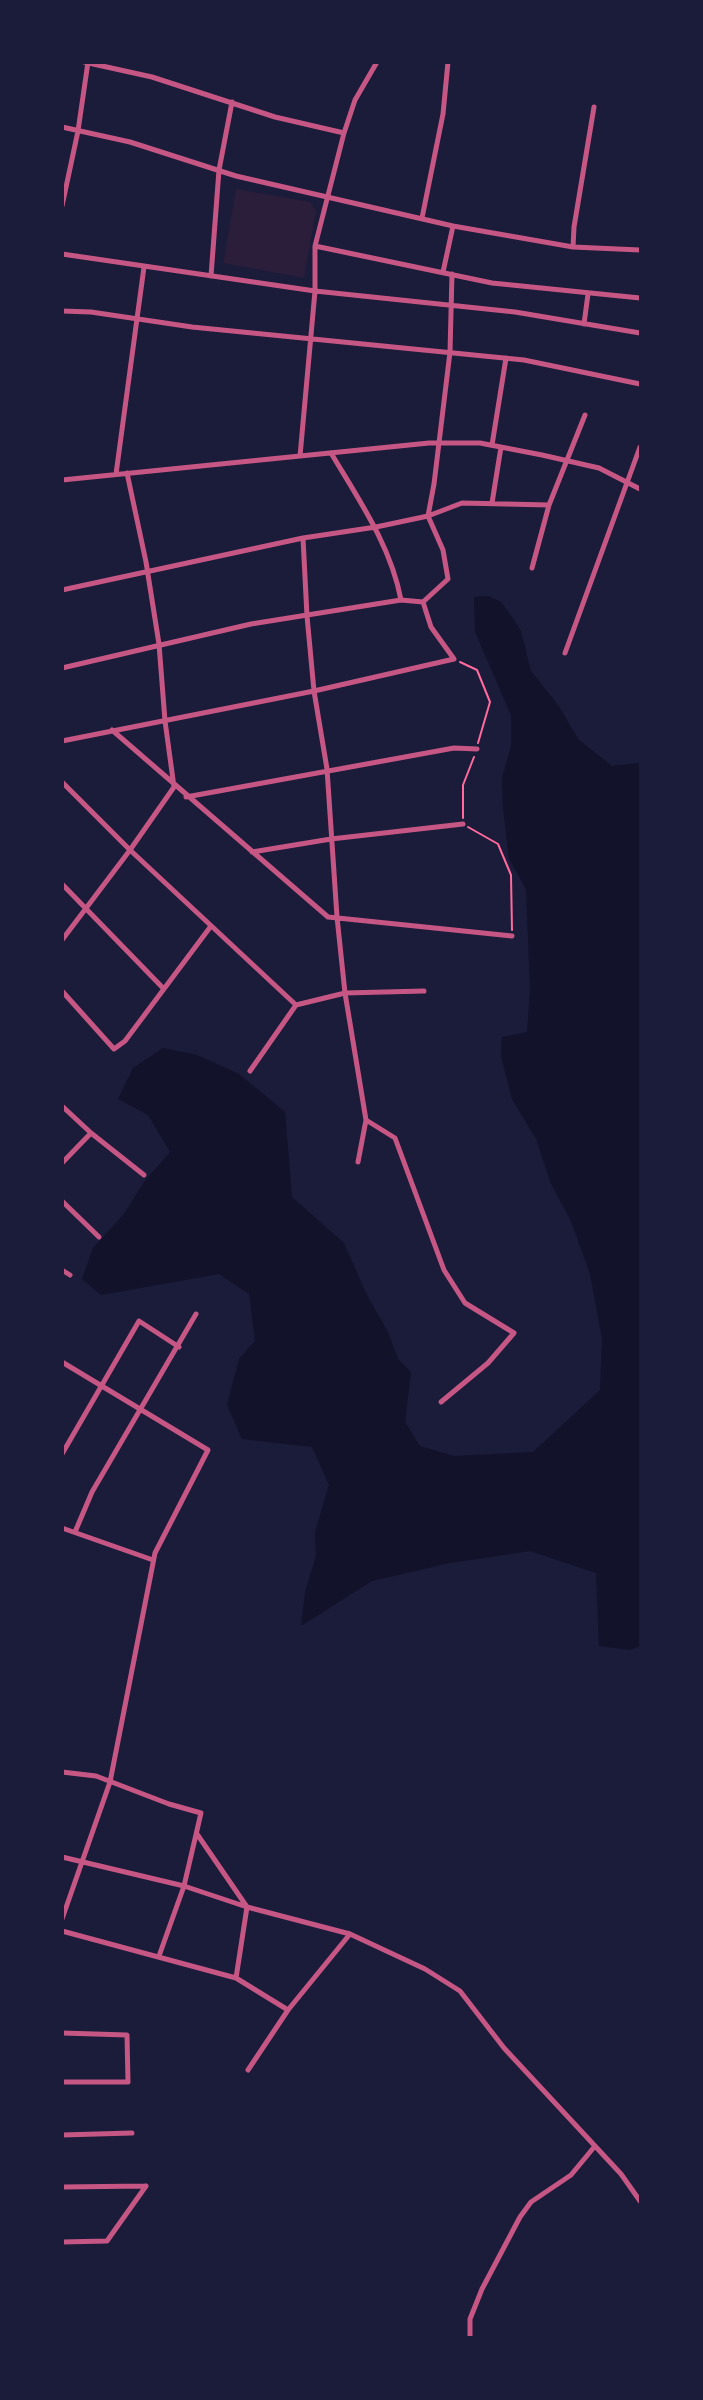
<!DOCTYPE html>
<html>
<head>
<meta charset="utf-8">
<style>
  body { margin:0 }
  #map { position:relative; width:703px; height:2400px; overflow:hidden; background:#1b1b3a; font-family:Arial,sans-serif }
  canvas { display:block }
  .frame { position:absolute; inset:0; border:64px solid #1b1b3a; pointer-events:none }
</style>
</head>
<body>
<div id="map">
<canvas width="703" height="2400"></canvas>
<div class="frame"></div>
</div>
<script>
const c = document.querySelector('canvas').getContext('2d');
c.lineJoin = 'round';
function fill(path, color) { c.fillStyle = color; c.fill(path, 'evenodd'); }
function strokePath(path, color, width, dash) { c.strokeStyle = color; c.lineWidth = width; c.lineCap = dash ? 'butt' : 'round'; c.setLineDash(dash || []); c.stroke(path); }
const green = new Path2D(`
  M236,189L310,202L316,211L304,278L223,263Z`);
const water = new Path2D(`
  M488,596L501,602L512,617L521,631L531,671L558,705L579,740L612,766L640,763V1646L630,1650L599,1646L596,1573L530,1551L450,1563L372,1581L301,1626L305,1592L316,1556L315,1532L329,1485L312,1447L242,1439L227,1405L239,1359L255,1341L249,1294L219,1274L101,1295L82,1279L93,1248L124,1214L144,1182L170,1152L148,1115L118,1099L133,1068L163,1048L197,1055L239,1074L285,1112L292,1197L344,1243L368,1297L388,1332L398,1359L411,1372L405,1422L420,1446L454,1456L533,1452L600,1390L602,1339L590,1274L571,1221L551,1184L536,1139L512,1099L501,1056L502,1037L527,1032L530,989L526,889L509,859L503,808L502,778L511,746V715L475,632L474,597Z`);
const path = new Path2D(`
  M460,662L477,670L490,702L478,743
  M463,818V785L474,757
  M468,827L498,844L511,875L512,930`);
const minor = new Path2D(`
  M84,62L152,77L275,117L344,133
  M62,127L130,142L236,176L453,226L573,247L640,250
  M62,206L78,131L88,62
  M422,218L443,114L448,62
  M315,246L492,283L640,298
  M573,247L574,227L594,107
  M62,254L315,291L515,312L640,333
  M443,272L453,226
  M211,276L219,170L232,102
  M62,311L91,312L192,327L524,360L640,384
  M584,324L588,294
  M492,445L506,358
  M331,453C359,500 391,546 401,600
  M300,456L315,291V246L344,133L355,100L377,62
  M116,474L144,267
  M62,480L429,443H480L542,455L599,468L640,489
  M492,503L501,447
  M303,538L307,616L314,691L327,769L337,917L345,993L366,1120L358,1162
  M532,568L549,505L585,415
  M62,590L303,538L376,527L428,516L462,503L549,505
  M565,653L640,447
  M62,668L251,624L401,600L423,602L448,579L443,550L428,516L434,484L450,352L452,274
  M112,730L328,917L512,936
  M62,741L314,691L454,659L431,627L423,602
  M62,782L130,850L296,1005
  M186,797L454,748L477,749
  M252,852L331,839L463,824
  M62,884L163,988
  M62,940L130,850L174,787L165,721L159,644L146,562L127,473
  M62,991L114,1049L125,1041L211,926
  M296,1005L345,993L424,991
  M250,1071L296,1005
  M62,1106L91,1133L144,1175
  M366,1120L395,1138L444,1270L465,1303L514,1333L488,1363L441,1402
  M62,1163L91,1133
  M62,1201L99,1237
  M62,1270L70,1275
  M62,1362L208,1450L155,1553L110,1782L62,1919
  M62,1454L139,1321L179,1347
  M62,1528L153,1560
  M75,1532L92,1492L196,1314
  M62,1772L96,1776L169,1804L201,1813L184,1886L159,1956
  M197,1834L247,1907
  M62,1857L184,1886L247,1907L350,1934L425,1969L460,1991L504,2048L621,2174L640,2201
  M62,1931L236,1978L288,2010
  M236,1978L247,1907
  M62,2033L127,2035L128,2082H62
  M248,2070L288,2010L350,1934
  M62,2135L132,2133
  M62,2187L146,2186
  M62,2242L107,2241L146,2186
  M470,2338V2319L482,2289L520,2217L531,2202L571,2175L595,2146`);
fill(green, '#2a1e3b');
fill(water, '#12122b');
strokePath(path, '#ff6b9d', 2);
strokePath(minor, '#c65784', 5);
</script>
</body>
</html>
